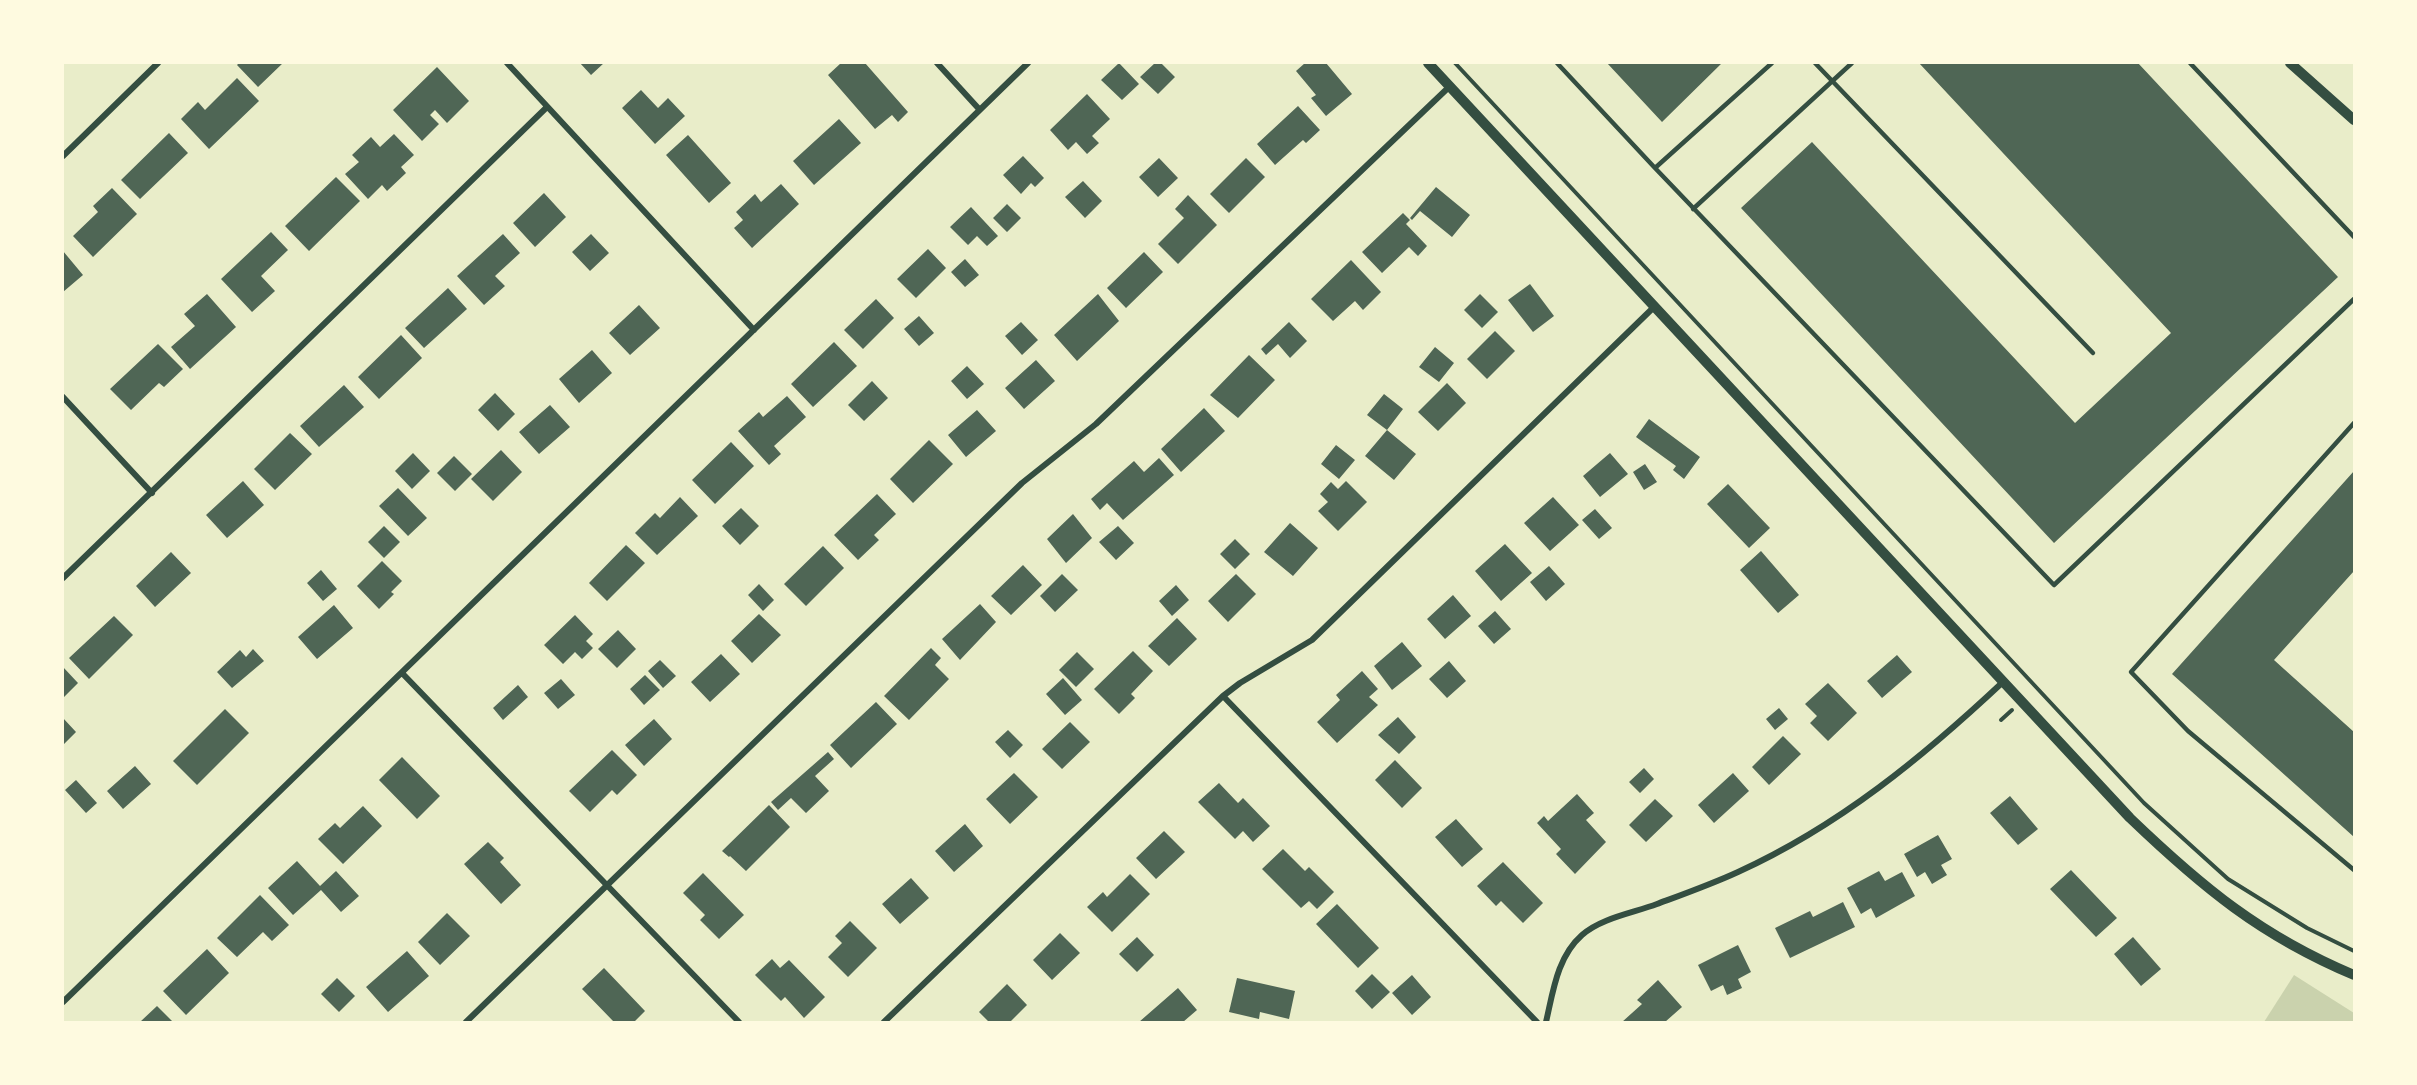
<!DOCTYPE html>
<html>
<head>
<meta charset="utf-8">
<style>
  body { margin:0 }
  #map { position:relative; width:2417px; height:1085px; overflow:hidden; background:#e9edc9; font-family:"Asap Condensed",sans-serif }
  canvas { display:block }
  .frame { position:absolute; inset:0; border:64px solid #fefae0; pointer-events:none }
</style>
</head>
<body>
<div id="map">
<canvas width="2417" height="1085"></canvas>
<div class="frame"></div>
</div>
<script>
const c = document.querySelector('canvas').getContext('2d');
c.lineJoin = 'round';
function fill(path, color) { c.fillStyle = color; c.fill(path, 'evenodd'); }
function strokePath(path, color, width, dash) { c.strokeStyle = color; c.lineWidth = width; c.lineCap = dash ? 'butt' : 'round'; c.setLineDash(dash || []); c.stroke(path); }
const green = new Path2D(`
  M2294,975L2354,1013V1022H2264Z`);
const building = new Path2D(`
  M239,63H283L258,87L237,65Z
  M580,63H604L591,75Z
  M841,63H865L908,112L898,122L892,115L875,129L828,75Z
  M1119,63L1139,84L1122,100L1101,80Z
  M1155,63H1161L1175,77L1158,94L1140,77Z
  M1305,63H1326L1352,94L1326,116L1311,98L1316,95L1296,71Z
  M1607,63H1722L1662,122Z
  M1919,63H2138L2338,277L2054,543L1741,208L1812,142L2075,423L2171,333Z
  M437,67L469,101L447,123L435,110L430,115L439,124L422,141L393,110Z
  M237,78L259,101L209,149L181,119L198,102L205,110Z
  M641,90L658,108L668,98L685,116L655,144L622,108Z
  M1087,94L1110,119L1092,136L1099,143L1087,154L1076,142L1068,150L1050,130Z
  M1298,106L1320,130L1306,143L1303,140L1275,165L1257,144Z
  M839,119L861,143L814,185L793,161Z
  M169,133L188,153L140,199L121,180Z
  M394,134L414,155L401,167L406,173L387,191L382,185L368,199L345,174L359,162L352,155L371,137L380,147Z
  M688,135L731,183L709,203L666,155Z
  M1023,156L1044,178L1035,187L1031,183L1021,194L1003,175Z
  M1159,158L1178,178L1158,197L1139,177Z
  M1246,158L1265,177L1229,213L1210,194Z
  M336,177L360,201L309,251L285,226Z
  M1083,181L1102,201L1085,218L1065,197Z
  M781,184L799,204L752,248L734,228L743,220L736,212L755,194L761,202Z
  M1436,187L1470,215L1452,237L1420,211L1412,220L1410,218Z
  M112,188L137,214L93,257L73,236L98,212L93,206Z
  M544,193L566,217L535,247L513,223Z
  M1188,195L1217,225L1178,264L1158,244L1184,218L1175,209Z
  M1007,204L1021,218L1007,232L993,218Z
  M971,207L998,236L987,246L977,236L968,245L950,227Z
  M1403,213L1410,220L1406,224L1427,246L1418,256L1409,247L1382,273L1362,252Z
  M271,232L288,250L261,276L275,291L252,312L221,279Z
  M503,234L520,253L495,276L505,286L484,305L457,276Z
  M591,234L609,253L590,271L572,252Z
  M928,249L946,268L916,298L897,279Z
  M63,251L83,275L63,292Z
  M1144,252L1163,272L1126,308L1107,288Z
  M965,259L979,275L965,287L951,272Z
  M1351,260L1381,292L1363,310L1355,301L1333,321L1311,299Z
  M1530,284L1554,316L1533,332L1508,300Z
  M448,288L467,309L424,348L405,328Z
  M207,294L236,327L190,369L171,347L195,326L184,314Z
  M1098,294L1119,321L1077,361L1054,335Z
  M1480,294L1498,312L1482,328L1464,310Z
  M876,299L894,318L863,349L844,330Z
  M639,305L660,328L630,355L609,333Z
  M919,316L934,333L919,346L904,329Z
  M1021,322L1038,340L1022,355L1005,336Z
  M1289,322L1307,341L1290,358L1278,344L1266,355L1261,349Z
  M1495,331L1515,351L1487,379L1467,359Z
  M401,335L422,358L379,399L358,377Z
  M834,342L857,366L813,407L791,384Z
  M158,344L183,369L164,387L159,383L131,410L110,389Z
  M1435,347L1454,363L1439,382L1419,367Z
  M592,350L612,373L579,403L559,379Z
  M1249,355L1275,380L1238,418L1210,395Z
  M1036,360L1055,381L1024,409L1005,388Z
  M967,366L984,384L967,399L951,381Z
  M872,381L888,398L864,421L848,405Z
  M1447,383L1466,403L1438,431L1418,412Z
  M344,385L364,407L319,447L300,426Z
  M495,393L515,414L498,431L478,410Z
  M1384,394L1403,409L1387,430L1367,415Z
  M787,396L806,417L774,446L781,454L769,465L738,431L759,412L763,417Z
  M550,405L570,427L539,454L519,432Z
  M1204,408L1225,431L1181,472L1161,449Z
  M977,410L996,431L966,457L948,435Z
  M1649,419L1700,457L1684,479L1673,470L1676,466L1636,437Z
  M1387,430L1416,454L1394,480L1365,456Z
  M290,433L312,454L275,490L254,469Z
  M929,440L953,464L913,503L890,479Z
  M731,442L754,466L715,504L692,480Z
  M1336,445L1355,460L1339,479L1321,464Z
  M501,450L522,472L493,501L471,479Z
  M413,453L430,471L412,489L395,471Z
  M1610,453L1628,474L1600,497L1583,476Z
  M454,456L472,474L455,491L437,473Z
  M1159,458L1174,475L1123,520L1107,503L1100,510L1091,499L1134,461L1144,472Z
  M1645,464L1657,482L1644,490L1633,472Z
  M2354,471V571L2274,660L2354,732V837L2172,674Z
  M243,481L264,505L227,538L206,515Z
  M1346,481L1367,502L1338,531L1318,511L1328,502L1320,494L1331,482L1338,489Z
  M1728,484L1770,528L1749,548L1707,504Z
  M398,488L427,518L408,536L379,506Z
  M877,494L896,514L874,535L879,540L858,560L834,535Z
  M680,497L698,516L657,555L635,533L655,513L660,518Z
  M1553,497L1579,525L1550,551L1524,523Z
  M741,508L759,526L740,545L722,526Z
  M1595,509L1612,528L1599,539L1582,520Z
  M1073,514L1092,538L1066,563L1047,539Z
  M1290,523L1318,548L1293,576L1264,552Z
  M384,526L400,542L384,558L368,542Z
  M1118,526L1134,543L1116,560L1099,542Z
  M1235,539L1250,554L1235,569L1220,554Z
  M1505,544L1532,573L1501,601L1475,571Z
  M626,545L645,563L607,601L589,583Z
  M823,546L844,568L806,606L784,584Z
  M1761,551L1799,595L1778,613L1740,570Z
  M171,552L191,573L155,607L136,586Z
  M382,561L402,581L391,592L394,594L379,609L357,586Z
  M1023,565L1042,585L1011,615L991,596Z
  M1549,566L1565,584L1546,601L1530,582Z
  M321,570L337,589L323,601L307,583Z
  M1062,574L1078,590L1055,612L1040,596Z
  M1236,574L1256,594L1228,622L1208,601Z
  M759,584L774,600L763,611L748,595Z
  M1176,585L1189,600L1172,616L1159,601Z
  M1453,595L1471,616L1445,639L1427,619Z
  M980,604L996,622L960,660L942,639Z
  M334,605L353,628L317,659L298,637Z
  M1495,611L1511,629L1494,644L1478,626Z
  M759,614L781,635L752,663L731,641Z
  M575,615L593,634L586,641L593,648L582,659L575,652L563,664L544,645Z
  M114,616L133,635L89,679L69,658Z
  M1177,618L1197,639L1169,666L1148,646Z
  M618,630L636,649L617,668L598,649Z
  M1402,642L1422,666L1392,690L1374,666Z
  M931,648L941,658L935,665L949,679L909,720L884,696Z
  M253,649L264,661L232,688L217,672L240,650L246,657Z
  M1133,651L1153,671L1131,694L1135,698L1119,714L1094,689Z
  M1077,652L1094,669L1076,687L1059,670Z
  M721,654L740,674L710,702L691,682Z
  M1897,655L1912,672L1882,698L1867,681Z
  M660,660L676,676L663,688L648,671Z
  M1449,661L1466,681L1447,698L1429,679Z
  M63,667L78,683L63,698Z
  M1362,671L1378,689L1369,697L1378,705L1337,743L1317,722L1340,700L1336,695Z
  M645,675L660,690L644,705L630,689Z
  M1063,678L1082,700L1065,715L1046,694Z
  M561,679L575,695L558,709L544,693Z
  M1828,683L1857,713L1828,741L1810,723L1817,716L1805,704Z
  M518,685L528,697L503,720L493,708Z
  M876,702L897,724L851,768L830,745Z
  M1779,708L1788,719L1775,730L1766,719Z
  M225,709L249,733L197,785L173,761Z
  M1398,717L1416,737L1399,754L1378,735Z
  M63,718L76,732L63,745Z
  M654,719L672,739L644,766L625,745Z
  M1070,722L1090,742L1062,769L1042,749Z
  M1008,730L1023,745L1010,758L995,742Z
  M1783,736L1801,754L1769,785L1752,767Z
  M612,750L637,775L617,795L612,790L590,812L569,791Z
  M828,752L834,759L815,776L829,791L806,813L791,798L778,810L771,802Z
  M402,757L440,796L417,819L379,780Z
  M1395,760L1422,788L1402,808L1375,780Z
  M135,766L151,784L123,809L107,791Z
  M1644,768L1654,779L1640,793L1629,782Z
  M1014,773L1038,797L1010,824L986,799Z
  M1733,773L1749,791L1714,823L1698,805Z
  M76,780L97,803L86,813L65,790Z
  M1219,783L1238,803L1243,798L1270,826L1253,842L1243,831L1235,839L1198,802Z
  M1577,794L1594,813L1586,820L1606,842L1575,874L1556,854L1561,849L1537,823L1544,816L1548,821Z
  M2010,796L2038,829L2018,845L1990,813Z
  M1655,799L1673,816L1646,842L1629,825Z
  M769,805L790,827L746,871L730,856L729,857L722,851Z
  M363,806L382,826L343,864L318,839L335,823L340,828Z
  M1456,819L1483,849L1462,867L1435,837Z
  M965,824L983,846L954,872L935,851Z
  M1164,831L1185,852L1156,879L1136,858Z
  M1938,835L1952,859L1941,865L1947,875L1932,884L1925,872L1917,877L1904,854Z
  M488,842L504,858L500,862L521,885L501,904L464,864Z
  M1283,849L1305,871L1309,867L1334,892L1317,909L1309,901L1301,908L1262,869Z
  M297,861L320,886L336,871L359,896L341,912L321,890L293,915L268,888Z
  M1503,862L1543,903L1523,923L1501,901L1496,906L1477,886Z
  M2071,870L2117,918L2096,937L2050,889Z
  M1879,871L1885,881L1902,872L1915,896L1876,918L1871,908L1861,914L1847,888Z
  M703,873L744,915L719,939L700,920L705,915L683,893Z
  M1130,874L1150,894L1112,932L1087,907L1103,892L1107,897Z
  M911,878L929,898L900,924L882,904Z
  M260,895L289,925L272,941L263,932L237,957L217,938Z
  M1843,902L1855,927L1790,958L1775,928L1810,911L1813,917Z
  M1337,904L1379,948L1358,968L1316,924Z
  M447,913L470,936L440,965L418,942Z
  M850,921L877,948L848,977L828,957L842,943L835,936Z
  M1060,933L1080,953L1052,980L1033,960Z
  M1137,937L1154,955L1137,972L1119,954Z
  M2133,937L2161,969L2141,986L2114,954Z
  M1738,945L1751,972L1738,979L1742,988L1727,995L1723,985L1711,991L1698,965Z
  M207,949L229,973L186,1015L163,991Z
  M407,951L429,976L388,1012L366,987Z
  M772,959L780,968L789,960L825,997L804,1018L785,997L781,1001L755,975Z
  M604,968L645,1011L634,1022H614L582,989Z
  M1372,974L1390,992L1372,1009L1355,991Z
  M1412,975L1431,997L1412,1015L1392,993Z
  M337,978L355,996L339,1012L321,994Z
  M1237,978L1295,991L1289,1019L1260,1012L1259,1019L1229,1012Z
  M1658,980L1682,1007L1665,1022H1622L1642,1004L1637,1000Z
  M1007,984L1027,1005L1010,1022H989L979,1012Z
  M1178,988L1197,1010L1183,1022H1139Z
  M157,1006L173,1022H140Z`);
const path = new Path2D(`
  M1455,63L2144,803L2228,879L2307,928L2354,951
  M2001,720L2012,710`);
const service = new Path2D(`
  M1557,63L1655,168L1772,63
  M1815,63L2093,353
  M2190,63L2354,237
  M1655,168L2054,585L2354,299
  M1693,209L1852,63
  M2354,423L2131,672L2188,731L2354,870`);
const minor = new Path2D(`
  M507,63L754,330
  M937,63L979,109
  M63,156L158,63
  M63,397L152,493
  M63,578L547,107
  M402,673L739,1022
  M1223,696L1537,1022
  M63,1002L1028,63
  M466,1022L1022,483L1096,424L1449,87
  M884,1022L1223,696L1240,683L1312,640L1654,307
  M1546,1022C1553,992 1557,957 1582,935C1601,918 1633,913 1657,904C1684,894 1712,884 1738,872C1839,826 1923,757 2004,681`);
const tertiary = new Path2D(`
  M1428,63L2130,818C2202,887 2261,936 2354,975
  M2290,63L2354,120`);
fill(green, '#cad2ad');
fill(building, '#4f6655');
strokePath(path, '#344e41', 4);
strokePath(service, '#344e41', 4.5);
strokePath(minor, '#344e41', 6);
strokePath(tertiary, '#344e41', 10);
</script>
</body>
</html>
